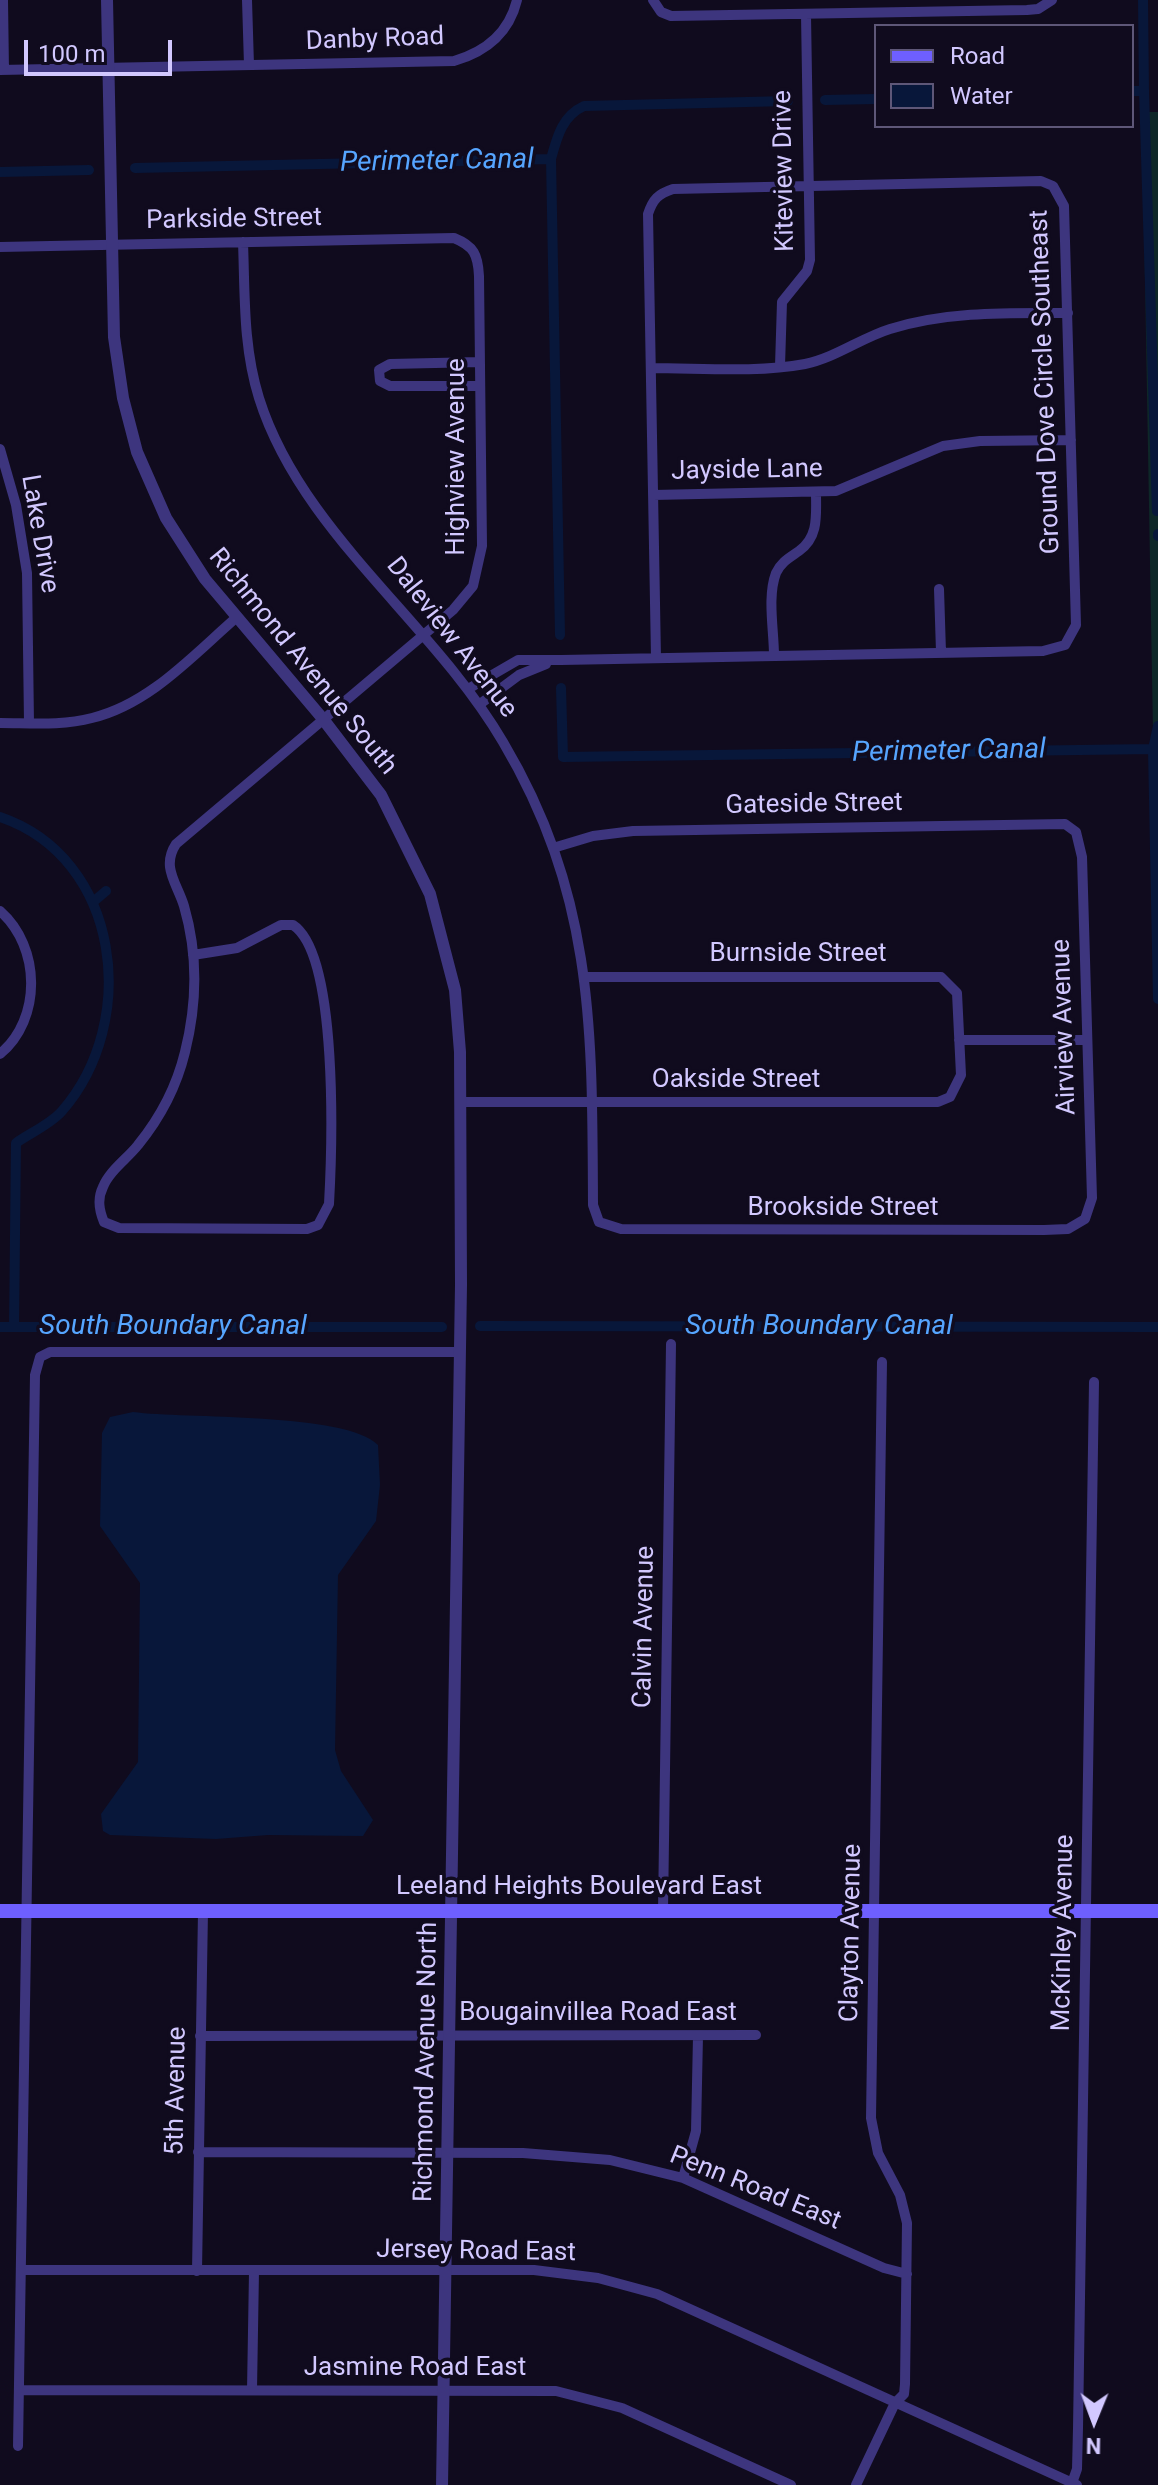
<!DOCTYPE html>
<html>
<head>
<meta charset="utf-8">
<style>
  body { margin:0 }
  #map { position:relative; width:1158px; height:2485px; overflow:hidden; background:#100b1e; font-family:Roboto,sans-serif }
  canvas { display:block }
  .legend { position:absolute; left:874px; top:24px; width:260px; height:104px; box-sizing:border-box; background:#100b1e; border:2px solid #5e5778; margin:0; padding:10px 14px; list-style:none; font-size:24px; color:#d2c8ff }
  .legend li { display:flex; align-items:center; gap:16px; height:40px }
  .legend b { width:40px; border:2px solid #5e5778 }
  .north { position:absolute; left:1054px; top:2381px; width:80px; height:80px; -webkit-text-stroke:6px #100b1e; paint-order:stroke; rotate:181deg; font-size:22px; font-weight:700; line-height:32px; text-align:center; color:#d2c8ff }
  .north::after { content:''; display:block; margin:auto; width:28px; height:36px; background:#d2c8ff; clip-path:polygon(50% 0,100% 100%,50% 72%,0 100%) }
  .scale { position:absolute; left:24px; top:40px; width:148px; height:36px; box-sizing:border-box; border:4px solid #d2c8ff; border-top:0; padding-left:10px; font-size:24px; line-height:28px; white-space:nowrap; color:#d2c8ff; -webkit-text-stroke:6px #100b1e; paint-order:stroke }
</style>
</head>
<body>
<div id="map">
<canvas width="1158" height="2485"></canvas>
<ul class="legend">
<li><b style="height:10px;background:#6e5fff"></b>Road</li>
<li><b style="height:22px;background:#08173a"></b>Water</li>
</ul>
<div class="north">N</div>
<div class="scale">100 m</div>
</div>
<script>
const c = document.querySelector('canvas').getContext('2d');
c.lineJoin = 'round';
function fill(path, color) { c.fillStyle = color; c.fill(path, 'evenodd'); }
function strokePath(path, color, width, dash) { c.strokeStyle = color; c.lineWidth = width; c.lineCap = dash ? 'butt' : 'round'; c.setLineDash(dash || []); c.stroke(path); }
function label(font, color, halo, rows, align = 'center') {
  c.font = font + ' Roboto,sans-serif'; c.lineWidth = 7; c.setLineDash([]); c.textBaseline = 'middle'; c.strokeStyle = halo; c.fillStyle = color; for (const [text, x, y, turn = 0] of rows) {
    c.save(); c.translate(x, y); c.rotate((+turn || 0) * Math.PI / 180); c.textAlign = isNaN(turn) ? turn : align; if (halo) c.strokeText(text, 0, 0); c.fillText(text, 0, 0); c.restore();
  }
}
const green = new Path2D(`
  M1142,112H1158V789H1154Z`);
const water = new Path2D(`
  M133,1412C185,1419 346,1412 378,1445L380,1485L376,1521L338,1575L335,1750L341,1771L373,1820L363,1836L268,1835L216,1839L110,1835L103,1831L101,1814L138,1762L140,1583L100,1526L102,1433L110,1417Z`);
const canal = new Path2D(`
  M1132,91H1144L1143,0
  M1144,91L1157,511
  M825,100L876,99
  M551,159C557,137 562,116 584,106L788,101
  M135,168L551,159L560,635
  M0,172L89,170
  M1158,534V536
  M561,688L563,757L1153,749L1158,999
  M1153,749L1158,726
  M0,817C121,858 140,1022 62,1111C51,1124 30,1133 16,1143L14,1327
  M93,902L106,891
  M480,1326L1158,1327
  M0,1327H442`);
const minor = new Path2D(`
  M3,0L4,70
  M247,0L249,65
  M653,0L661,12L671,16L1027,10L1038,9L1052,0
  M0,70L454,61C485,52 509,33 517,0
  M243,242C245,295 243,347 259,398C301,532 433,622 503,742C595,897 592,1032 593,1205L599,1222L621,1229L1044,1230L1068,1229L1085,1219L1092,1198L1082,857L1076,832L1065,824L633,831L593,836L553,848
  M0,247L454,238C474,246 478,255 479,276L482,546L473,586L453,610L176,844C161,867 177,883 184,906C198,954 197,1004 185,1052C177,1085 160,1118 138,1145C128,1158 109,1171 103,1187C97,1199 99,1210 104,1222L119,1228L307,1229L318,1225L329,1204C332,1150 339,955 293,925H281L237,948L193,955
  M780,366L782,302L807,271L810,260L806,15
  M651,368C701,368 756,373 805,364C835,358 861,338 890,329C948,311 1009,313 1068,313
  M479,386H390L380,381L379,370L390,364L480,362
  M0,449L16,505L27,573L29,723
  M653,495L836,491L943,446L980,441L1071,440
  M939,589L941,652
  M774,656C774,630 767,597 776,573C781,562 789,558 799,551C819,537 816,515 816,493
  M468,689L518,660H561L1043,651L1065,645L1076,625L1064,206L1053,186L1041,181L673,189C658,194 653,199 648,214L656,658
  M480,704L519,675L546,664
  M0,723C30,723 62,726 92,718C150,704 193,655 237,617
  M0,911C41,947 42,1019 0,1054
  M959,1040H1087
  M461,1102H938L950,1097L961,1075L957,993L941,977H586
  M663,1911L671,1344
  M200,2036L756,2035
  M198,2152L523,2153L610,2160L683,2178L884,2268L907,2274
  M683,2178L696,2131L698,2036
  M23,2270H534L598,2278L657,2294L1077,2485
  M197,2271L203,1911
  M20,2390L556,2391L622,2408L791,2485
  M252,2390L254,2271
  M18,2446L35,1375L40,1357L50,1352H460
  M1072,2483L1077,2469L1078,2428L1094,1382
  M856,2485L895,2403L904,2394L905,2384L907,2223L900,2195L878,2153L871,2118L882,1362`);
const tertiary = new Path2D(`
  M107,0L114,337L123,398L137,452L166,518L205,579L323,719L381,795L430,894L455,990L460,1052L461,1285L442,2485`);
const secondary = new Path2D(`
  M0,1911H1158`);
const streetNames = [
  ["Danby Road",375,40,-2],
  ["Kiteview Drive",785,171,-91],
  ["Parkside Street",234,220,-1],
  ["Ground Dove Circle Southeast",1046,382,-92],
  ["Highview Avenue",457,457,-90],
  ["Jayside Lane",747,471,-1],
  ["Lake Drive",39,534,80],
  ["Daleview Avenue",451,638,52],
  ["Richmond Avenue South",302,662,51],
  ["Gateside Street",814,805,-1],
  ["Burnside Street",798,954],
  ["Airview Avenue",1065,1027,-92],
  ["Oakside Street",736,1080],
  ["Brookside Street",843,1208],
  ["Calvin Avenue",645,1627,-89],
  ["Leeland Heights Boulevard East",579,1887],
  ["Clayton Avenue",852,1933,-89],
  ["McKinley Avenue",1064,1933,-89],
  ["Bougainvillea Road East",598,2013],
  ["Richmond Avenue North",427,2062,-89],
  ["5th Avenue",177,2091,-89],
  ["Penn Road East",755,2189,22],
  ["Jersey Road East",476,2252,1],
  ["Jasmine Road East",415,2368]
];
const waterNames = [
  ["Perimeter Canal",437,162,-1],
  ["Perimeter Canal",949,752,-1],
  ["South Boundary Canal",173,1327],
  ["South Boundary Canal",819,1327]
];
fill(green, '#0e2728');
fill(water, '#08173a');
strokePath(canal, '#08173a', 10);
strokePath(minor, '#3d357e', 10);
strokePath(tertiary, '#3d357e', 12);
strokePath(secondary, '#6e5fff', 14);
label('26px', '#d2c8ff', '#100b1e', streetNames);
label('italic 28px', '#56a5ff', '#100b1e', waterNames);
</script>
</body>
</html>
